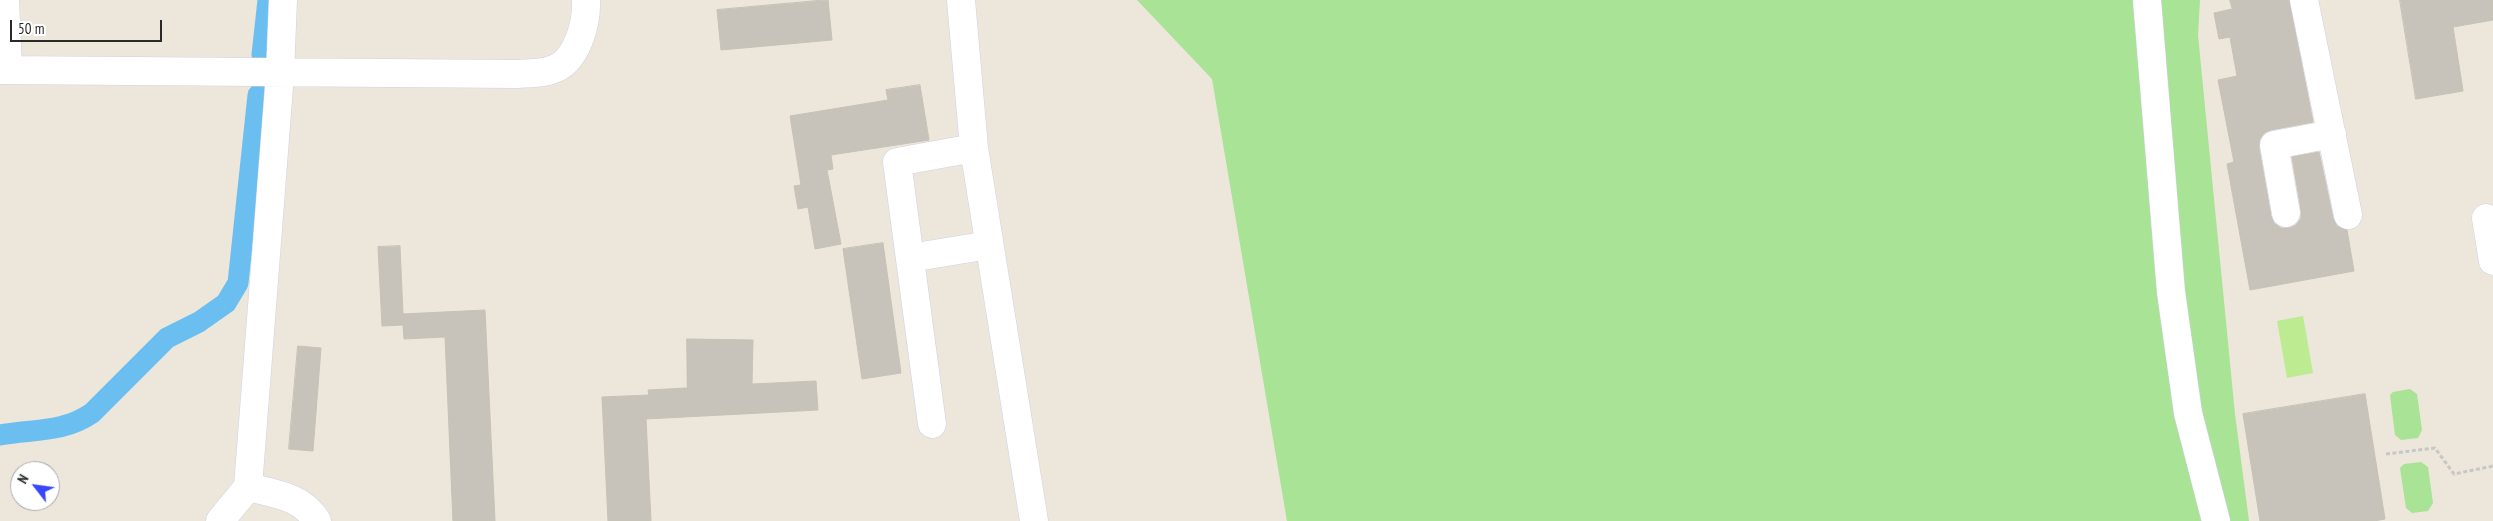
<!DOCTYPE html>
<html>
<head>
<meta charset="utf-8">
<style>
  body { margin:0 }
  #map { position:relative; width:2493px; height:521px; overflow:hidden; background:#ece6db; font-family:"PT Sans Narrow",sans-serif }
  canvas { display:block }
  .north { position:absolute; left:10px; top:461px; width:50px; height:50px; box-sizing:border-box; background:#fff; border:1px solid #a9a9a9; border-radius:50%; rotate:300deg; font-size:14px; font-weight:700; line-height:20px; text-align:center; color:#292929 }
  .north::after { content:''; display:block; margin:auto; width:18px; height:22px; background:#3747fc; clip-path:polygon(50% 0,100% 100%,50% 72%,0 100%) }
  .scale { position:absolute; left:10px; top:20px; width:152px; height:22px; box-sizing:border-box; border:2px solid #292929; border-top:0; padding-left:6px; font-size:15px; line-height:18px; white-space:nowrap; color:#292929; -webkit-text-stroke:4px #fff; paint-order:stroke }
</style>
</head>
<body>
<div id="map">
<canvas width="2493" height="521"></canvas>
<div class="north">N</div>
<div class="scale">50 m</div>
</div>
<script>
const c = document.querySelector('canvas').getContext('2d');
c.lineJoin = 'round';
function fill(path, color) { c.fillStyle = color; c.fill(path, 'evenodd'); }
function strokePath(path, color, width, dash) { c.strokeStyle = color; c.lineWidth = width; c.lineCap = dash ? 'butt' : 'round'; c.setLineDash(dash || []); c.stroke(path); }
const green = new Path2D(`
  M1137,0H2200L2198,35L2235,414L2249,521H1287L1212,79Z
  M2410,389L2417,394L2422,430L2418,438L2401,440L2395,435L2390,395L2393,392Z
  M2421,462L2428,467L2433,503L2428,511L2412,513L2406,508L2400,468L2404,464Z`);
const pitch = new Path2D(`
  M2303,316L2313,373L2287,378L2277,321Z`);
const canal = new Path2D(`
  M262,55L268,0
  M0,435C33,429 63,433 92,413L167,338L199,322L226,303L238,283L258,95`);
const building = new Path2D(`
  M828,0L832,40L721,50L717,10Z
  M2230,0H2289L2313,122L2271,130L2264,133L2260,139L2259,148L2271,216L2274,223L2281,228H2289L2296,225L2301,218V210L2292,157L2319,152L2333,218L2337,226L2347,230L2354,271L2250,290L2227,164L2234,162L2218,80L2237,76L2230,37L2219,39L2214,13L2232,9Z
  M2400,0H2493V20L2453,27L2463,91L2416,99Z
  M920,85L929,140L831,155L833,169L827,170L841,244L815,249L808,207L798,209L794,186L801,185L790,116L888,100L886,90Z
  M883,243L901,373L862,379L843,249Z
  M400,246L403,314L485,310L495,521H453L445,337L404,339L403,325L382,326L378,247Z
  M687,339L753,340L752,384L816,381L818,410L646,419L651,521H608L602,397L649,395L648,390L687,388Z
  M298,346L321,348L313,451L289,449Z
  M2365,394L2385,519L2374,521H2260L2243,414Z`);
const path = new Path2D(`
  M2386,454L2435,448L2454,474L2493,466`);
const minor = new Path2D(`
  M5,0L8,70
  M961,0L974,148L1034,521
  M2147,0L2171,292L2188,413L2216,521
  M2304,0L2348,215
  M0,70L516,74C527,73 541,74 551,70C577,63 587,23 586,0
  M2286,213L2274,145L2332,134
  M2486,218L2493,261
  M910,258L989,245
  M932,424L897,162L974,148
  M248,487C275,494 302,496 317,521
  M220,521L248,487L280,74L283,0`);
fill(green, '#a8e396');
fill(pitch, '#bceb91');
strokePath(canal, '#6bbff0', 21);
fill(building, '#c7c3ba');
strokePath(building, '#c7c2b4', 1);
strokePath(minor, '#d0d1e2', 29);
strokePath(path, '#c7c7c7', 3, [4, 2.5]);
strokePath(minor, '#fff', 28);
</script>
</body>
</html>
